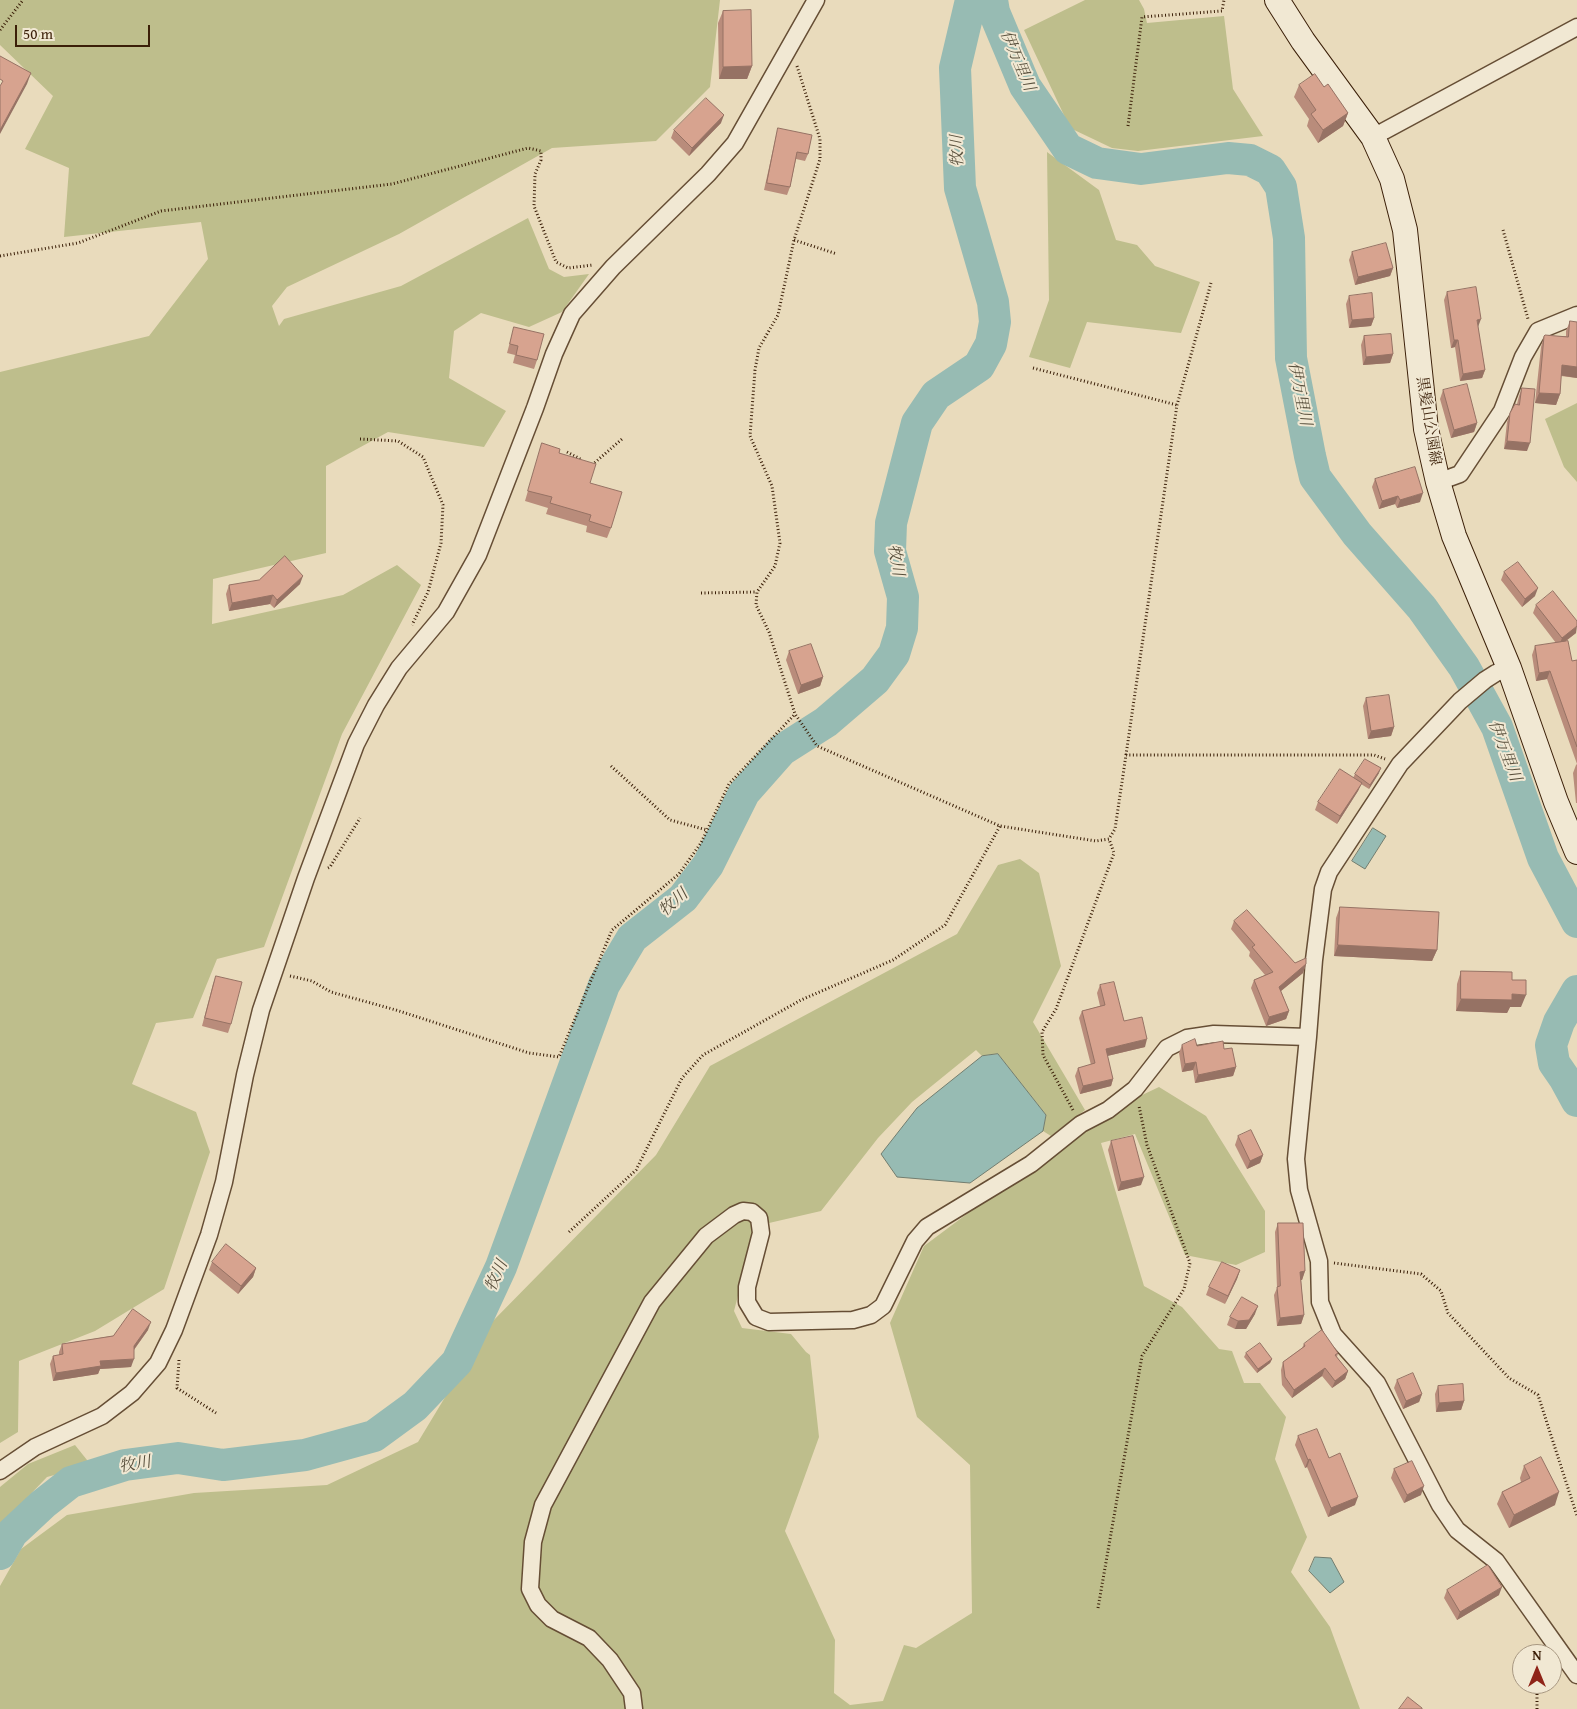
<!DOCTYPE html>
<html>
<head>
<meta charset="utf-8">
<style>
  body { margin:0 }
  #map { position:relative; width:1577px; height:1709px; overflow:hidden; background:#e9dbbc; font-family:"Gentium Book Plus",serif }
  canvas { display:block }
  .north { position:absolute; left:1512px; top:1644px; width:50px; height:50px; box-sizing:border-box; background:#f1e8d3; border:1px solid #a89882; border-radius:50%; rotate:0deg; font-size:14px; font-weight:700; line-height:20px; text-align:center; color:#3b1f08 }
  .north::after { content:''; display:block; margin:auto; width:18px; height:22px; background:#8f2418; clip-path:polygon(50% 0,100% 100%,50% 72%,0 100%) }
  .scale { position:absolute; left:15px; top:25px; width:135px; height:22px; box-sizing:border-box; border:2px solid #3b1f08; border-top:0; padding-left:6px; font-size:15px; line-height:18px; white-space:nowrap; color:#3b1f08; -webkit-text-stroke:4px #f1e8d3; paint-order:stroke }
</style>
</head>
<body>
<div id="map">
<canvas width="1577" height="1709"></canvas>
<div class="north">N</div>
<div class="scale">50 m</div>
</div>
<script>
const c = document.querySelector('canvas').getContext('2d');
c.lineJoin = 'round';
function fill(path, color) { c.fillStyle = color; c.fill(path, 'evenodd'); }
function strokePath(path, color, width, dash) { c.strokeStyle = color; c.lineWidth = width; c.lineCap = dash ? 'butt' : 'round'; c.setLineDash(dash || []); c.stroke(path); }
function label(font, color, halo, rows, align = 'center') {
  c.font = font + ' "Gentium Book Plus","Noto Serif JP",serif'; c.lineWidth = 4; c.setLineDash([]); c.textBaseline = 'middle'; c.strokeStyle = halo; c.fillStyle = color; for (const [text, x, y, turn = 0] of rows) {
    c.save(); c.translate(x, y); c.rotate((+turn || 0) * Math.PI / 180); c.textAlign = isNaN(turn) ? turn : align; if (halo) c.strokeText(text, 0, 0); c.fillText(text, 0, 0); c.restore();
  }
}
const green = new Path2D(`
  M0,0H720L710,87L656,141L552,148L399,234L287,287L272,306L279,326L284,319L401,286L528,218L549,269L564,277L589,274L562,312L529,327L481,313L454,331L449,378L506,411L484,447L388,432L326,466V553L213,579L212,624L343,595L397,565L421,585L342,734L264,947L217,959L193,1018L156,1023L132,1084L196,1112L210,1152L164,1289L95,1331L19,1361L18,1432L0,1443V372L149,336L208,259L201,222L64,237L69,168L25,149L53,96L0,45Z
  M1085,0H1139L1144,9L1147,23L1224,16L1233,89L1263,136L1138,151L1112,148L1070,128L1024,30Z
  M1047,152L1099,190L1116,240L1137,245L1155,266L1200,282L1181,333L1087,322L1070,368L1029,357L1049,300Z
  M1577,403V482L1564,467L1545,419Z
  M1020,859L1039,873L1061,966L1033,1022L1085,1110L1051,1136L1043,1131L1046,1115L998,1054L982,1056L976,1050L912,1102L878,1138L821,1211L756,1226L734,1311L742,1328L791,1334L806,1352L810,1355L819,1437L785,1531L835,1640L834,1693L850,1705L883,1701L904,1645L916,1648L972,1613L970,1465L917,1417L890,1323L924,1246L1098,1116L1159,1087L1206,1116L1265,1211V1252L1236,1265L1185,1255L1135,1134L1101,1143L1144,1286L1182,1307L1219,1349L1232,1351L1244,1383H1260L1286,1417L1275,1459L1307,1537L1291,1572L1330,1627L1360,1709H0V1586L21,1549L67,1515L194,1493L327,1485L418,1442L488,1326L656,1155L710,1066L957,934L998,865Z
  M75,1445L91,1465L47,1477L0,1526V1487L28,1464Z`);
const water = new Path2D(`
  M1373,828L1386,836L1365,869L1352,861Z
  M998,1054L1046,1115L1043,1131L970,1183L897,1177L881,1154L917,1108L982,1056Z
  M1315,1557L1331,1558L1344,1582L1330,1593L1309,1571Z`);
const river = new Path2D(`
  M992,0L994,12L1025,86L1068,149L1097,163L1141,169L1228,158L1250,160L1270,170L1281,187L1289,238L1291,358L1310,456L1315,477L1357,534L1422,608L1464,667L1497,727L1543,858L1577,922
  M1577,991L1559,1022L1551,1045L1554,1063L1565,1079L1577,1101
  M0,1554L12,1533L43,1504L71,1482L125,1465L178,1458L223,1465L305,1455L374,1436L415,1406L457,1362L501,1267L604,985L632,938L683,898L708,865L744,793L782,750L826,722L875,680L894,654L902,628L903,597L890,551L891,523L917,423L936,395L979,366L991,344L995,322L993,302L960,188L955,68L971,0`);
const path = new Path2D(`
  M0,30L23,0
  M797,66L820,139V159L794,240L778,315L759,348L755,370L750,436L772,486L780,543L775,566L757,592L756,605L769,632L795,714L817,746L1000,826L1096,841L1109,839L1115,829L1126,755H1374L1385,759
  M1128,126L1142,17L1222,11L1224,0
  M1503,230L1528,319
  M794,240L837,254
  M0,256L78,243L161,211L392,184L528,148L541,151V160L535,174L534,206L556,262L568,268L593,265
  M1033,368L1177,405
  M360,439L398,441L423,457L443,505L441,543L428,592L412,625
  M567,452L582,460
  M592,465L622,439
  M701,593L757,592
  M1126,755L1177,405L1211,283
  M611,766L670,820L707,830
  M328,868L330,867L360,818
  M290,976L312,981L331,992L396,1010L529,1053L559,1057L612,930L679,874L701,843L729,784L795,714
  M1073,1110L1043,1055L1042,1032L1056,1009L1114,853L1109,839
  M569,1232L636,1170L682,1078L703,1055L801,1000L893,960L945,925L1000,826
  M1334,1263L1421,1274L1441,1291L1448,1313L1509,1378L1538,1395L1577,1516
  M179,1360L177,1388L216,1413
  M1098,1608L1142,1356L1184,1289L1190,1263L1147,1145L1139,1106
  M1537,1709V1687L1542,1684`);
const street = new Path2D(`
  M1373,137L1577,27
  M1438,482L1460,474L1502,411L1523,357L1538,331L1577,315
  M1509,668L1496,673L1485,680L1460,701L1400,764L1329,872L1323,889L1314,960L1308,1037L1296,1159L1299,1190L1319,1261L1320,1302L1333,1334L1377,1383L1440,1505L1457,1530L1496,1561L1577,1675
  M0,1471L35,1447L102,1416L132,1393L158,1363L174,1330L209,1235L224,1182L245,1075L261,1010L306,878L356,744L376,705L399,668L446,612L478,555L535,408L554,354L572,314L613,267L708,174L735,143L816,0
  M634,1709L632,1693L610,1660L589,1638L552,1619L538,1605L530,1589L533,1542L543,1505L652,1302L706,1236L734,1215L743,1211L752,1212L759,1218L761,1233L747,1287V1302L756,1317L769,1322L853,1320L871,1315L883,1306L915,1241L927,1227L1031,1164L1081,1124L1108,1110L1135,1089L1167,1048L1187,1038L1214,1034L1308,1037`);
const secondary = new Path2D(`
  M1277,0L1303,41L1373,137L1392,179L1405,230L1426,429L1438,482L1454,536L1509,668L1556,802L1577,852`);
const wall = new Path2D(`
  M723,11L752,66L747,79H719L718,23Z
  M1299,85L1324,87L1348,113L1343,126L1318,143L1307,126L1309,119L1294,97Z
  M721,123L689,156L671,138L674,130Z
  M778,128L808,154L805,161L796,159L790,187L787,195L764,190L776,136Z
  M1352,252L1393,268L1390,276L1355,285L1349,260Z
  M1447,292L1478,327L1485,370L1482,378L1460,381L1455,347L1451,348L1444,300Z
  M1349,296L1374,318L1371,326L1349,328L1346,304Z
  M1570,321L1577,378L1561,376L1560,394L1556,405L1535,403L1541,347L1544,336H1566V331Z
  M514,327L537,360L534,369L513,363L515,355L507,353Z
  M1364,336L1393,354L1390,363L1363,365L1361,345Z
  M1522,388L1527,451L1504,449L1507,422L1510,413L1517,404L1519,396Z
  M1443,390L1477,423L1474,432L1451,438L1440,399Z
  M542,443L559,453L590,483L611,528L607,538L586,532L587,526L546,514L548,508L525,501Z
  M1375,479L1420,502L1397,508L1395,504L1379,509L1372,487Z
  M1504,572L1535,596L1522,607L1501,580Z
  M300,584L274,608L270,604L229,611L226,594L229,585Z
  M1536,605L1576,633L1566,641L1572,661L1577,660V764L1547,679L1536,681L1532,655L1535,646L1556,643L1533,613Z
  M789,651L823,677L820,686L798,694L786,660Z
  M1366,698L1394,727L1391,736L1368,739L1363,706Z
  M1577,764V803H1576L1573,773L1576,765Z
  M1379,773L1369,789L1361,784L1358,791L1337,824L1315,810L1318,802L1353,778L1355,774Z
  M1340,907L1437,950L1432,961L1334,956L1336,918Z
  M1234,921L1295,963L1306,964L1303,973L1281,991L1289,1011L1286,1019L1266,1026L1251,988L1254,980L1265,975L1249,956L1250,952L1231,929Z
  M1461,971L1512,980L1521,1007H1510L1507,1013L1456,1011L1457,984Z
  M216,976L231,1024L228,1033L202,1026L213,984Z
  M1100,985L1124,1021L1145,1047L1107,1056L1113,1079L1111,1086L1080,1094L1075,1076L1078,1068L1091,1065L1079,1018L1082,1011L1100,1006L1097,993Z
  M1182,1045L1224,1049L1236,1067L1233,1076L1195,1083L1193,1070L1182,1072L1179,1053Z
  M1238,1136L1263,1155L1260,1163L1247,1169L1235,1145Z
  M1111,1141L1141,1185L1118,1191L1108,1150Z
  M1278,1223L1305,1271L1302,1280H1301L1304,1315L1301,1324L1277,1326L1274,1295L1277,1288L1275,1232Z
  M212,1262L256,1268L253,1277L238,1294L209,1270Z
  M1240,1270L1237,1279L1225,1304L1206,1295L1209,1287Z
  M1255,1314L1246,1329H1235L1227,1325L1230,1317Z
  M148,1330L134,1350L131,1367L100,1369L98,1374L53,1381L50,1364L53,1356L59,1355V1352L62,1344Z
  M1304,1344L1338,1353L1337,1357L1348,1371L1345,1379L1332,1388L1322,1376L1292,1398L1282,1385L1281,1370L1283,1362L1302,1348Z
  M1246,1353L1272,1359L1270,1363L1257,1373L1244,1357Z
  M1397,1380L1422,1394L1419,1402L1403,1409L1394,1388Z
  M1438,1386L1464,1401L1461,1410L1436,1412L1435,1394Z
  M1298,1436L1329,1458L1355,1505L1328,1517L1307,1467L1305,1468L1295,1445Z
  M1524,1466L1555,1505L1509,1528L1497,1504L1502,1492L1521,1482L1520,1478Z
  M1394,1469L1421,1495L1404,1503L1391,1478Z
  M1447,1590L1499,1595L1457,1620L1444,1598Z`);
const shadedWall = new Path2D(`
  M752,66L747,79H719L723,67Z
  M31,73L27,84L0,134V130Z
  M1348,113L1343,126L1318,143L1323,130Z
  M724,115L721,123L689,156L692,148Z
  M1393,268L1390,276L1355,285L1358,277Z
  M1374,318L1371,326L1349,328L1352,320Z
  M1481,319L1478,327L1477,320Z
  M1454,340H1458L1455,347L1451,348Z
  M1393,354L1390,363L1363,365L1366,357Z
  M1562,365L1577,367V378L1558,375Z
  M1485,370L1482,378L1460,381L1463,374Z
  M1539,393L1560,394L1556,405L1535,403Z
  M1477,423L1474,432L1451,438L1454,430Z
  M1507,441L1530,443L1527,451L1504,449Z
  M1423,493L1420,502L1397,508L1400,500Z
  M1398,496L1395,504L1379,509L1382,501Z
  M303,576L300,584L274,608L277,600Z
  M1538,588L1535,596L1522,607L1525,599Z
  M273,595L270,604L229,611L232,603Z
  M1577,626L1576,633L1559,646L1562,638Z
  M1550,671L1547,679L1536,681L1539,673Z
  M823,677L820,686L798,694L801,685Z
  M1394,727L1391,736L1368,739L1371,731Z
  M1381,768L1379,773L1369,789L1370,785Z
  M1362,783L1358,791L1337,824L1340,816Z
  M1338,945L1437,950L1432,961L1334,956Z
  M1306,964L1303,973L1276,995L1279,987Z
  M1512,994L1526,995L1521,1007H1510L1507,1013L1456,1011L1461,999Z
  M1289,1011L1286,1019L1266,1026L1269,1017Z
  M1147,1039L1145,1047L1103,1057L1106,1049Z
  M1196,1062L1193,1070L1182,1072L1185,1064Z
  M1236,1067L1233,1076L1195,1083L1198,1075Z
  M1113,1079L1111,1086L1080,1094L1083,1086Z
  M1263,1155L1260,1163L1247,1169L1250,1161Z
  M1144,1177L1141,1185L1118,1191L1121,1182Z
  M256,1268L253,1277L238,1294L241,1286Z
  M1240,1270L1237,1279L1225,1304L1228,1296Z
  M1305,1271L1302,1280H1297L1300,1272Z
  M1258,1306L1255,1314L1246,1329H1235L1238,1321Z
  M1304,1315L1301,1324L1277,1326L1280,1318Z
  M151,1322L148,1330L130,1355L134,1346Z
  M134,1359L131,1367L100,1369L98,1374L53,1381L56,1373L100,1361Z
  M1272,1359L1270,1363L1257,1373L1258,1369Z
  M1325,1368L1322,1376L1292,1398L1294,1390Z
  M1348,1371L1345,1379L1332,1388L1335,1381Z
  M1422,1394L1419,1402L1403,1409L1406,1401Z
  M1464,1401L1461,1410L1436,1412L1439,1403Z
  M1310,1459L1307,1467L1305,1468L1308,1460Z
  M1424,1486L1421,1495L1404,1503L1407,1495Z
  M1559,1492L1555,1505L1509,1528L1514,1515Z
  M1358,1497L1355,1505L1328,1517L1331,1508Z
  M1502,1587L1499,1595L1457,1620L1460,1612Z`);
const building = new Path2D(`
  M751,10L752,66L723,67V11Z
  M0,56L31,73L0,130V86L3,81L0,79Z
  M1315,74L1324,87L1328,84L1348,113L1323,130L1311,114L1316,110L1299,85Z
  M706,98L724,115L692,148L674,130Z
  M778,128L812,135L808,154L797,152L790,187L767,183Z
  M1386,243L1393,268L1358,277L1352,252Z
  M1476,287L1481,319L1477,320L1485,370L1463,374L1458,340H1454L1447,292Z
  M1372,293L1374,318L1352,320L1349,296Z
  M1570,321L1577,322V367L1562,365L1560,394L1539,393L1544,336L1545,335L1568,337Z
  M514,327L544,334L537,360L516,355L518,346L510,344Z
  M1391,334L1393,354L1366,357L1364,336Z
  M1467,384L1477,423L1454,430L1443,390Z
  M1522,388L1535,389L1530,443L1507,441L1510,413L1515,404L1519,405Z
  M542,443L560,449L559,453L596,464L590,483L622,492L611,528L589,521L591,515L550,503L552,497L528,491Z
  M1415,467L1423,493L1400,500L1398,496L1382,501L1375,479Z
  M285,556L303,576L277,600L273,595L232,603L229,585L259,580Z
  M1518,562L1538,588L1525,599L1504,572Z
  M1553,591L1577,621V626L1562,638L1536,605Z
  M1568,641L1572,661L1577,660V747L1550,671L1539,673L1535,646Z
  M811,644L823,677L801,685L789,651Z
  M1389,695L1394,727L1371,731L1366,698Z
  M1365,759L1381,768L1370,785L1355,774Z
  M1340,769L1362,783L1340,816L1318,802Z
  M1340,907L1439,912L1437,950L1338,945Z
  M1247,910L1295,963L1306,958V964L1279,987L1289,1011L1269,1017L1254,980L1273,972L1252,947L1255,945L1234,921Z
  M1461,971L1512,972V980H1526V995L1512,994V1000L1461,999Z
  M216,976L242,982L231,1024L205,1018Z
  M1114,982L1124,1021L1142,1017L1147,1039L1106,1049L1113,1079L1083,1086L1078,1068L1095,1063L1082,1011L1105,1005L1100,985Z
  M1195,1039L1197,1046L1223,1041L1224,1049L1232,1048L1236,1067L1198,1075L1196,1062L1185,1064L1182,1045Z
  M1251,1130L1263,1155L1250,1161L1238,1136Z
  M1133,1136L1144,1177L1121,1182L1111,1141Z
  M1278,1223H1303L1305,1271L1300,1272L1304,1315L1280,1318L1277,1287L1280,1286Z
  M226,1244L256,1268L241,1286L212,1262Z
  M1222,1262L1240,1270L1228,1296L1209,1287Z
  M1242,1297L1258,1306L1249,1320L1238,1321L1230,1317Z
  M133,1309L151,1322L134,1346V1359L100,1361L101,1366L56,1373L53,1356L63,1354L62,1344L113,1336Z
  M1322,1330L1338,1353L1335,1355L1348,1371L1335,1381L1325,1368L1294,1390L1285,1377L1283,1362L1305,1346L1304,1344Z
  M1260,1343L1272,1359L1258,1369L1246,1353Z
  M1413,1373L1422,1394L1406,1401L1397,1380Z
  M1463,1384L1464,1401L1439,1403L1438,1386Z
  M1317,1429L1329,1458L1340,1453L1358,1497L1331,1508L1310,1459L1308,1460L1298,1436Z
  M1541,1457L1559,1492L1514,1515L1502,1492L1530,1478L1524,1466Z
  M1412,1461L1424,1486L1407,1495L1394,1469Z
  M1488,1565L1502,1587L1460,1612L1447,1590Z
  M1408,1697L1422,1708V1709H1399Z`);
const streetNames = [
  ["黒髪山公園線",1428,421,81]
];
const waterNames = [
  ["伊万里川",1017,61,67],
  ["牧川",958,151,-92],
  ["伊万里川",1299,394,79],
  ["牧川",895,560,80],
  ["伊万里川",1504,751,69],
  ["牧川",674,903,-42],
  ["牧川",497,1276,-66],
  ["牧川",135,1465,-10]
];
fill(green, '#bebe8c');
fill(water, '#97bbb3');
strokePath(water, '#727d6f', 1);
strokePath(river, '#97bbb3', 32);
strokePath(street, '#664e35', 19);
strokePath(secondary, '#3b1f08', 26);
strokePath(path, '#3b1f08', 3, [1, 2.5]);
strokePath(street, '#f1e8d3', 16);
strokePath(secondary, '#f1e8d3', 24);
fill(wall, '#b98c7b');
fill(shadedWall, '#967264');
fill(building, '#d7a38f');
strokePath(building, '#967264', 1);
label('15px', '#3b1f08', '#f1e8d3', streetNames);
label('italic 16px', '#574e3b', '#f1e8d3', waterNames);
</script>
</body>
</html>
